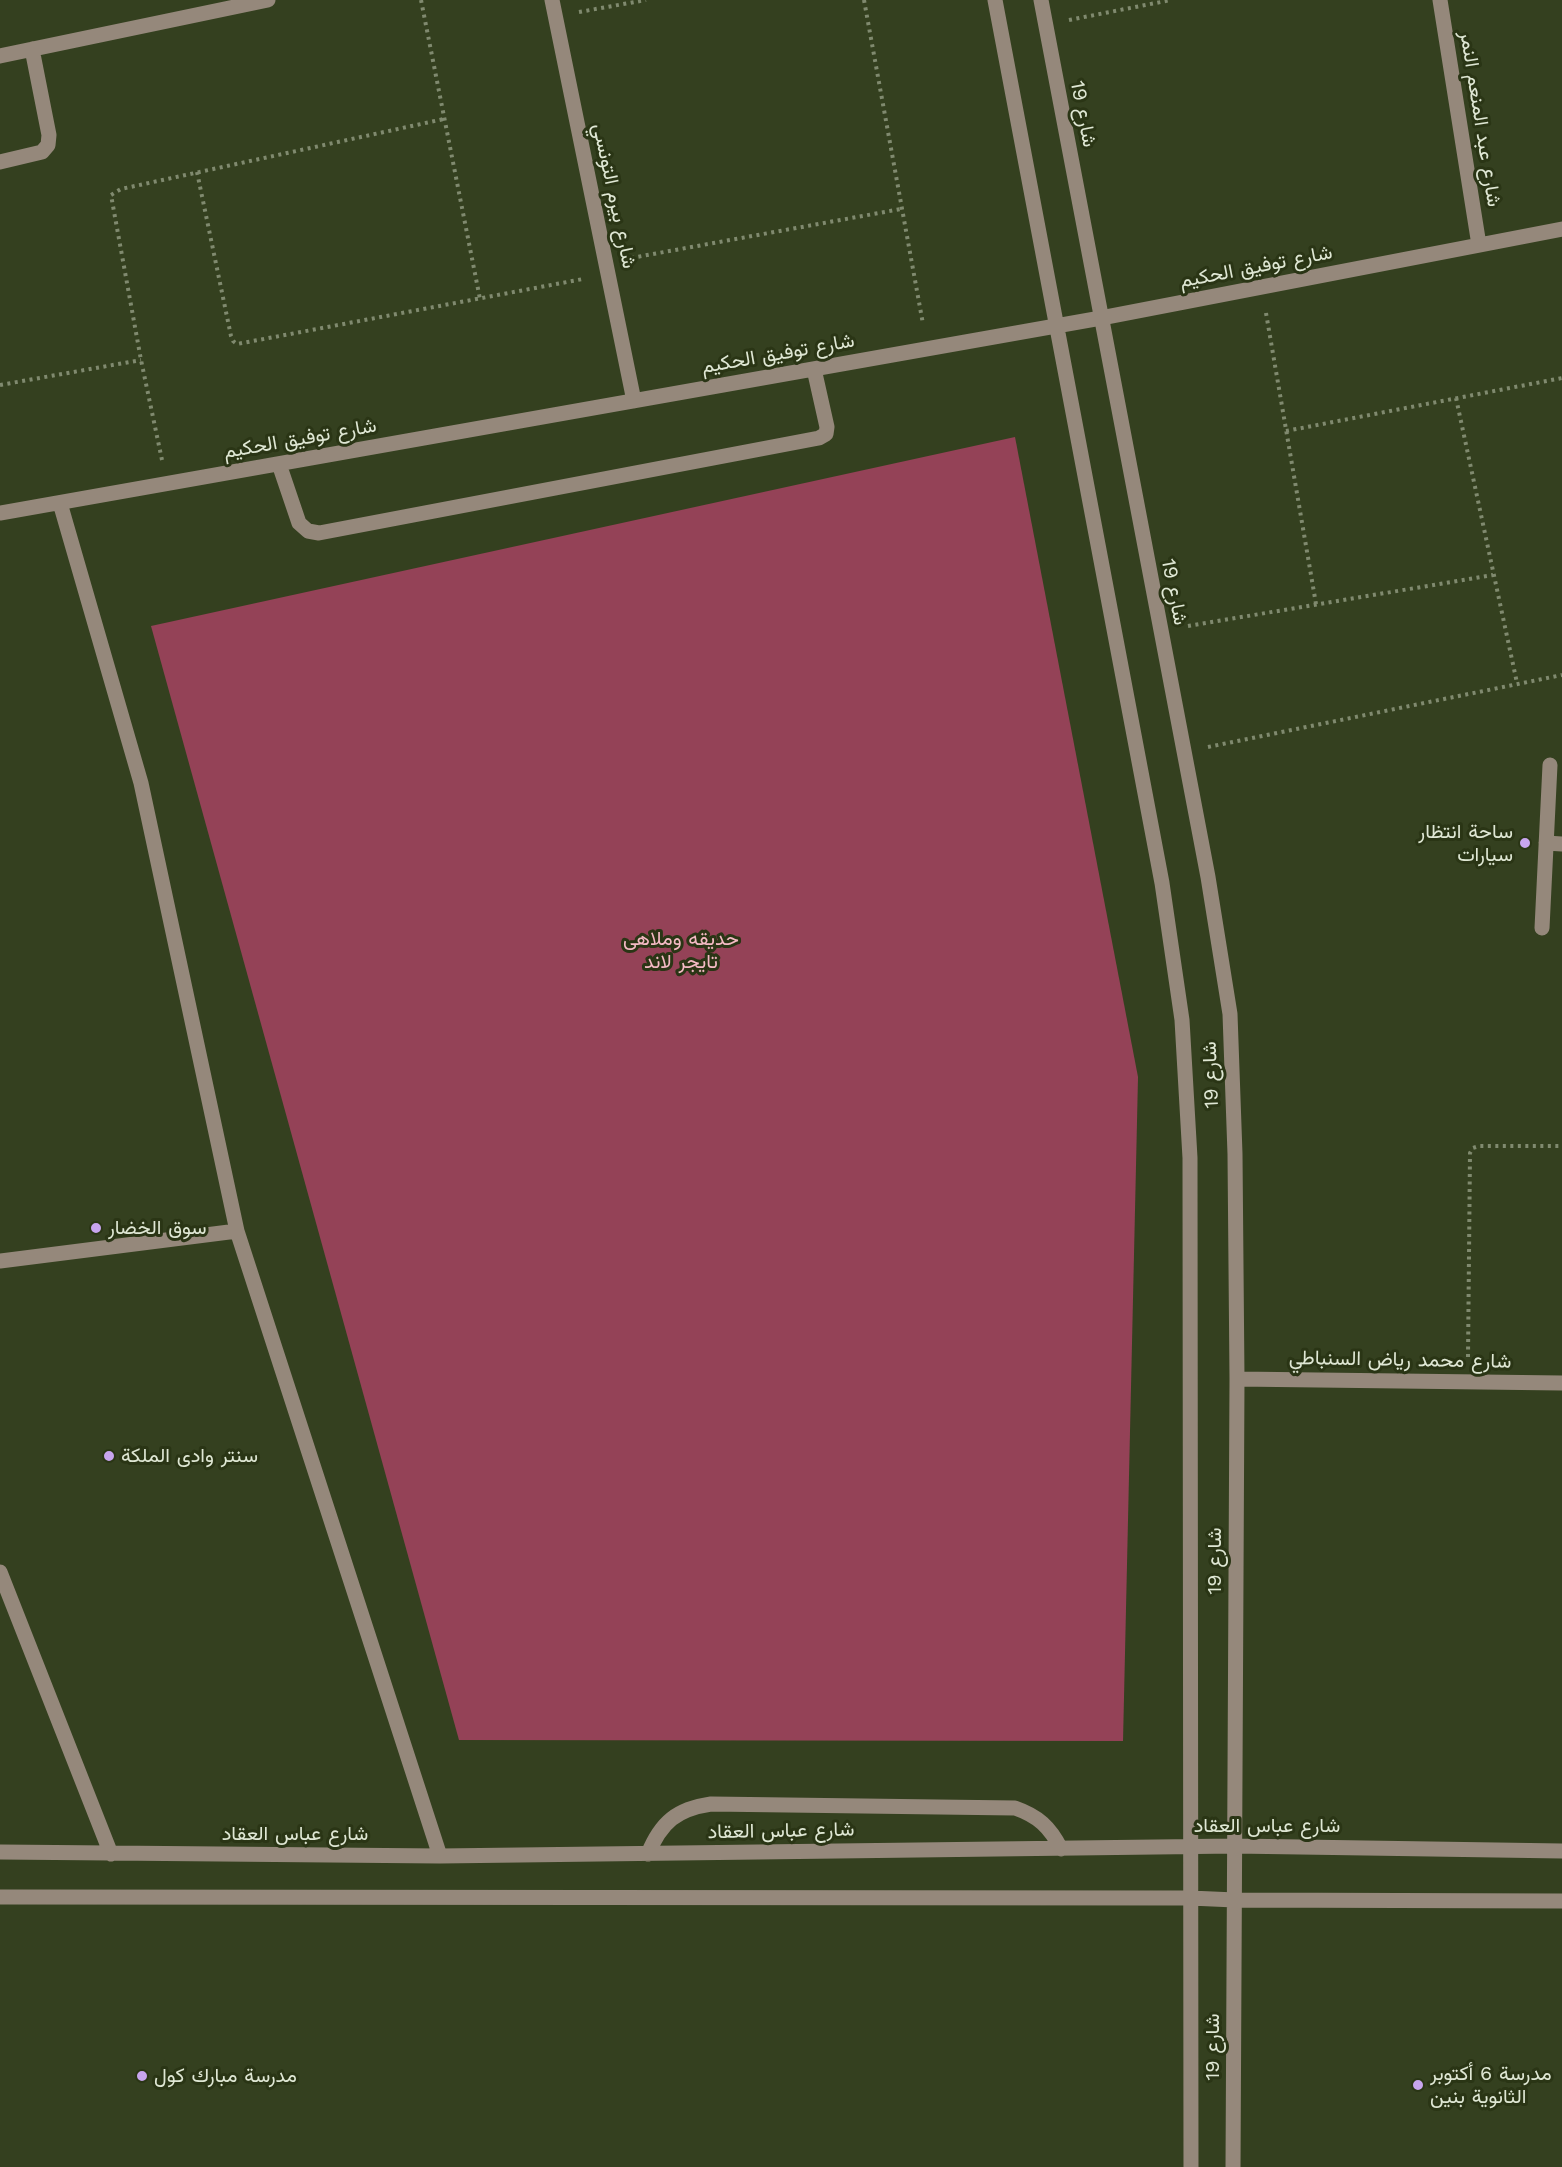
<!DOCTYPE html>
<html>
<head>
<meta charset="utf-8">
<style>
  body { margin:0 }
  canvas { display:block; background:#34401f }
</style>
</head>
<body>
<canvas width="1562" height="2167"></canvas>
<script>
const c = document.querySelector('canvas').getContext('2d');
c.lineJoin = 'round';
function fill(path, color) { c.fillStyle = color; c.fill(path, 'evenodd'); }
function strokePath(path, color, width, dash) { c.strokeStyle = color; c.lineWidth = width; c.lineCap = dash ? 'butt' : 'round'; c.setLineDash(dash || []); c.stroke(path); }
function label(font, color, halo, rows, align = 'center') {
  c.font = font + ' "Work Sans",Vazirmatn,sans-serif'; c.lineWidth = 6; c.setLineDash([]); c.textBaseline = 'middle'; c.strokeStyle = halo; c.fillStyle = color; for (const [text, x, y, turn = 0] of rows) {
    c.save(); c.translate(x, y); c.rotate((+turn || 0) * Math.PI / 180); c.textAlign = isNaN(turn) ? turn : align; if (halo) c.strokeText(text, 0, 0); c.fillText(text, 0, 0); c.restore();
  }
}
const green = new Path2D(`
  M1015,437L1138,1077L1123,1741L459,1740L151,626Z`);
const path = new Path2D(`
  M421,0L480,299
  M864,0L923,324
  M579,12L646,0
  M1069,20L1171,0
  M197,172L231,336L233,341L237,344L583,279
  M631,258L901,209
  M1266,313L1316,604
  M0,385L141,360
  M1456,398L1517,683
  M1286,431L1562,378
  M162,460L141,360L111,195L121,189L444,119
  M1188,626L1493,575
  M1208,747L1562,675
  M1468,1357L1470,1153L1473,1148L1479,1146H1562`);
const minor = new Path2D(`
  M552,0L634,401
  M995,0L1162,883L1182,1020L1190,1158L1191,2167
  M1041,0L1208,877L1230,1014L1235,1154L1237,1379L1233,2167
  M1440,0L1479,245
  M0,56L268,0
  M0,162L42,152L48,145L49,135L32,49
  M279,464L299,523L308,531L319,533L819,438L826,434L827,427L814,369
  M60,503L141,783L237,1231L440,1856
  M0,513L1101,318L1562,229
  M1546,843L1562,844
  M1542,928L1550,765
  M0,1261L237,1231
  M1237,1379L1562,1383
  M0,1572L111,1854
  M0,1852L440,1856L1235,1846L1562,1851
  M648,1854C661,1822 677,1809 711,1804L1015,1808C1038,1816 1050,1827 1061,1849
  M0,1897L1190,1898L1235,1900L1562,1901`);
const markers = [
  [1525,843,6,"#c8a5ee"],
  [96,1228,6,"#c8a5ee"],
  [109,1456,6,"#c8a5ee"],
  [142,2076,6,"#c8a5ee"],
  [1418,2085,6,"#c8a5ee"]
];
const streetNames = [
  ["شارع 19",1083,114,79],
  ["شارع عبد المنعم النمر",1480,119,81],
  ["شارع بيرم التونسي",614,196,78],
  ["شارع توفيق الحكيم",1256,267,-11],
  ["شارع توفيق الحكيم",778,354,-10],
  ["شارع توفيق الحكيم",300,439,-10],
  ["شارع 19",1174,592,79],
  ["شارع 19",1211,1075,-92],
  ["شارع محمد رياض السنباطي",1400,1360,1],
  ["شارع 19",1215,1561,-90],
  ["شارع عباس العقاد",1267,1826],
  ["شارع عباس العقاد",781,1831,-1],
  ["شارع عباس العقاد",295,1834],
  ["شارع 19",1213,2047,-90]
];
const poiNames = [
  ["ساحة انتظار",1513,832,"right"],
  ["سيارات",1513,855,"right"],
  ["سوق الخضار",108,1228],
  ["سنتر وادى الملكة",121,1456],
  ["مدرسة 6 أكتوبر",1430,2074],
  ["الثانوية بنين",1430,2097],
  ["مدرسة مبارك كول",154,2076]
];
const parkNames = [
  ["حديقه وملاهى",681,939],
  ["تايجر لاند",681,962]
];
fill(green, '#944257');
strokePath(path, '#808a6f', 4, [3, 4.5]);
strokePath(minor, '#95887b', 15);
for (const [x, y, r, color] of markers) { const dot = new Path2D(); dot.arc(x, y, r, 0, 2 * Math.PI); c.fillStyle = color; c.fill(dot); strokePath(dot, '#2a3515', 2); }
label('20px', '#dfe7d4', '#2a3515', streetNames);
label('20px', '#dfe7d4', '#2a3515', poiNames, 'left');
label('20px', '#f5bac5', '#2a3515', parkNames);
</script>
</body>
</html>
